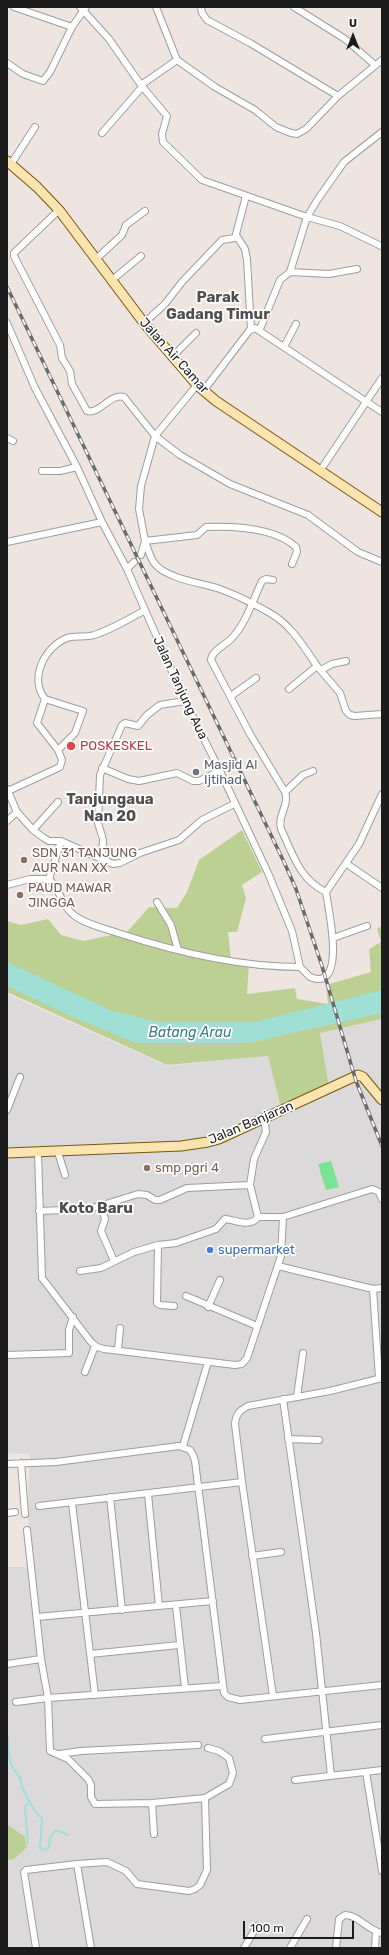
<!DOCTYPE html>
<html>
<head>
<meta charset="utf-8">
<style>
  body { margin:0 }
  #map { position:relative; width:389px; height:1955px; overflow:hidden; background:#eee5e1; font-family:Rubik,sans-serif }
  canvas { display:block }
  .frame { position:absolute; inset:0; border:8px solid #1c1c1c; pointer-events:none }
  .north { position:absolute; left:333px; top:16px; width:40px; height:40px; -webkit-text-stroke:3px #fff; paint-order:stroke; rotate:0deg; font-size:11px; font-weight:700; line-height:16px; text-align:center; color:#1c1c1c }
  .north::after { content:''; display:block; margin:auto; width:14px; height:18px; background:#1c1c1c; clip-path:polygon(50% 0,100% 100%,50% 72%,0 100%) }
  .scale { position:absolute; left:243px; top:1921px; width:111px; height:18px; box-sizing:border-box; border:2px solid #1c1c1c; border-top:0; padding-left:5px; font-size:12px; line-height:14px; white-space:nowrap; color:#1c1c1c; -webkit-text-stroke:3px #fff; paint-order:stroke }
</style>
</head>
<body>
<div id="map">
<canvas width="389" height="1955"></canvas>
<div class="frame"></div>
<div class="north">U</div>
<div class="scale">100 m</div>
</div>
<script>
const c = document.querySelector('canvas').getContext('2d');
c.lineJoin = 'round';
function fill(path, color) { c.fillStyle = color; c.fill(path, 'evenodd'); }
function strokePath(path, color, width, dash) { c.strokeStyle = color; c.lineWidth = width; c.lineCap = dash ? 'butt' : 'round'; c.setLineDash(dash || []); c.stroke(path); }
function label(font, color, halo, rows, align = 'center') {
  c.font = font + ' Rubik,sans-serif'; c.lineWidth = 3.5; c.setLineDash([]); c.textBaseline = 'middle'; c.strokeStyle = halo; c.fillStyle = color; for (const [text, x, y, turn = 0] of rows) {
    c.save(); c.translate(x, y); c.rotate((+turn || 0) * Math.PI / 180); c.textAlign = isNaN(turn) ? turn : align; if (halo) c.strokeText(text, 0, 0); c.fillText(text, 0, 0); c.restore();
  }
}
const residential = new Path2D(`
  M7,994L167,1066L268,1056L280,1108L329,1087L320,1033L382,1019V1948H7V1567H29L28,1497L30,1454L7,1453Z`);
const forest = new Path2D(`
  M242,830L262,872L242,885L246,898L237,932H228L231,959L249,963L247,994L295,988L297,999L328,1004L326,985L371,972L369,949L381,942L377,929L382,926V1019L320,1033L329,1087L281,1109L268,1056L167,1065L7,992V921L21,925L48,919L61,935L83,941L127,932L149,907L177,908L187,892L199,860Z
  M7,1824L25,1837L27,1847L14,1859L7,1860Z`);
const pitch = new Path2D(`
  M331,1161L339,1187L326,1190L318,1164Z`);
const water = new Path2D(`
  M7,962L112,1011L158,1022H256L382,990V1013L248,1043H136L68,1015L7,986Z`);
const stream = new Path2D(`
  M8,1736C9,1756 7,1763 21,1779C20,1789 35,1812 42,1819L40,1848L46,1850L49,1847L50,1837L56,1830L68,1835
  M28,1843L25,1807L30,1801`);
const street = new Path2D(`
  M14,7L72,27
  M80,7L109,39L141,85L167,116L162,134L163,142L202,180L307,217L340,226L381,246
  M156,7L177,60L215,87L255,110L276,127L291,133L297,134L306,129L338,96L382,60
  M201,7L202,13L207,20L250,43L338,96
  M294,7L345,39L375,65
  M7,63L23,74L43,81L50,72L72,27L86,7
  M141,85L177,60
  M102,133L142,87
  M11,164L35,127
  M59,210L14,253V256L60,345L62,358L70,371L72,384L87,411C99,415 110,393 124,397L155,436L180,455L230,484L308,515L358,552L382,562
  M236,235L245,249L247,260L251,329
  M96,259L122,235L126,225L145,211
  M290,272L329,274L357,269
  M112,280L141,256
  M7,323L35,388L77,467L102,522
  M144,323L165,304L182,282L222,240L235,238L246,196
  M260,329L280,280L290,272L307,217L318,199L344,162L382,132
  M284,347L296,324
  M172,357L196,333
  M204,390L249,331L255,328L382,412
  M7,438L13,441
  M42,471H60L77,467
  M320,471L382,378
  M7,542L102,522L127,569L185,701L220,771L268,873L292,931L300,967
  M141,555L145,541L139,509L141,486L155,436L197,385
  M127,569L134,562
  M273,580L266,579L262,581C253,600 246,623 232,638C227,644 211,651 211,660L250,734L285,792L303,775L313,771
  M317,666L340,693L346,711L350,715L355,716L382,714
  M321,670L332,664L346,661
  M289,689L317,666C304,647 291,625 270,613C254,604 235,594 217,588C200,583 166,578 155,564C150,558 148,549 145,541L197,535L206,527C234,526 274,527 296,547L297,552L292,564
  M231,696L256,678
  M45,699L37,723L58,750L75,733L83,711L45,699C29,679 44,647 67,638C75,635 85,638 94,635C111,630 128,619 144,611
  M102,768L128,779L139,781L177,773L193,781H199L220,771
  M7,789L17,812L33,830L44,838L49,841H61L113,864L120,863L140,853L179,840L202,820L234,804
  M8,791L60,767L62,760L58,750
  M285,792C290,805 277,815 281,829C293,854 299,879 326,892
  M7,821L17,812
  M33,830L58,802
  M102,836L98,823L100,775L122,725L125,723L138,726L147,715L160,705L185,701
  M102,860L103,840
  M347,864L382,888
  M49,879L61,841
  M7,885L30,879H49C60,889 62,907 75,916C87,925 104,928 118,933C176,952 238,967 300,967L310,977C348,993 328,908 326,892L359,844L382,794
  M157,902L171,925L178,950
  M333,938L367,926
  M7,1110L20,1077
  M264,1117L266,1132L254,1159L250,1185L258,1217H283L372,1189L379,1192L382,1199
  M58,1152L65,1175
  M38,1153L42,1278L91,1342L97,1347L104,1349L235,1365L242,1364L247,1358L281,1256L283,1217
  M101,1206L105,1219L101,1231L114,1261
  M39,1211L90,1209L138,1194L147,1195L155,1200H160L187,1188L250,1185
  M278,1266L373,1289L382,1288
  M80,1271L101,1268L134,1252L158,1245
  M373,1289L379,1378
  M186,1296L257,1326
  M174,1306L160,1305L157,1303L158,1245L176,1243L216,1229L225,1219C236,1220 250,1228 258,1217
  M208,1307L220,1280
  M118,1350L120,1328
  M7,1355L69,1353V1330L73,1317
  M85,1372L95,1346
  M297,1397L303,1353
  M283,1399L316,1633L331,1776
  M288,1439L319,1440
  M183,1446L208,1362
  M21,1463L25,1514
  M7,1464L56,1462L179,1446L190,1450L193,1455L195,1461L224,1693L228,1697L240,1700L382,1685
  M242,1482L235,1424C236,1414 239,1411 248,1406L330,1391L382,1378
  M148,1494L159,1606
  M110,1497L122,1610
  M72,1503L95,1695
  M39,1506L242,1482L273,1696
  M7,1513L15,1512
  M27,1530L41,1659L48,1698L50,1751L68,1759L88,1779L91,1785V1797L95,1804L152,1803L154,1834
  M252,1556L281,1552
  M176,1606L185,1688
  M37,1617L213,1601
  M90,1654L179,1645
  M7,1664L41,1659
  M16,1702L48,1698L222,1686
  M265,1739L382,1725
  M59,1754L81,1751L198,1745
  M366,1772L382,1871
  M295,1780L382,1770
  M152,1803L205,1798
  M77,1864L107,1862L126,1871L137,1884L189,1891L195,1889L200,1885L207,1870L205,1798L229,1784L233,1773L229,1758L219,1751L208,1748
  M36,1948L24,1872L26,1870L77,1864L91,1948
  M244,1948L257,1926
  M290,1948L307,1919
  M336,1948L339,1919L345,1915C359,1915 368,1931 382,1933
  M375,1948L376,1932`);
const secondary = new Path2D(`
  M7,161L37,187L59,210L144,323L197,385L216,401L382,512
  M7,1153L181,1146L208,1142L219,1139L358,1075L363,1077L382,1100`);
const rail = new Path2D(`
  M7,287L284,862L296,889L322,966L356,1081L382,1146`);
const markers = [
  [71,746,5,"#e0444e"],
  [196,772,4,"#6b7280"],
  [24,860,4,"#8d6e63"],
  [20,895,4,"#8d6e63"],
  [147,1168,4,"#8d6e63"],
  [210,1250,4,"#3f7fe0"]
];
const streetNames = [
  ["Jalan Air Camar",174,356,48],
  ["Jalan Tanjung Aua",180,688,65],
  ["Jalan Banjaran",251,1123,-23]
];
const healthNames = [
  ["POSKESKEL",80,746]
];
const worshipNames = [
  ["Masjid Al",204,765],
  ["Ijtihad",204,780]
];
const educationNames = [
  ["SDN 31 TANJUNG",32,853],
  ["AUR NAN XX",32,868],
  ["PAUD MAWAR",28,888],
  ["JINGGA",28,903],
  ["smp pgri 4",155,1168]
];
const shopNames = [
  ["supermarket",218,1250]
];
const waterNames = [
  ["Batang Arau",190,1033]
];
const quarterNames = [
  ["Parak",218,298],
  ["Gadang Timur",218,315],
  ["Tanjungaua",110,800],
  ["Nan 20",110,817],
  ["Koto Baru",96,1209]
];
fill(residential, '#dbd9da');
fill(forest, '#bcd094');
fill(pitch, '#7be293');
fill(water, '#9fdfd5');
strokePath(stream, '#9fdfd5', 2);
strokePath(street, '#9d9d9d', 8);
strokePath(secondary, '#775700', 11);
strokePath(street, '#fff', 6);
strokePath(secondary, '#fce4b1', 9);
strokePath(rail, '#6a6a6a', 3.5);
strokePath(rail, '#fff', 2, [6]);
for (const [x, y, r, color] of markers) { const dot = new Path2D(); dot.arc(x, y, r, 0, 2 * Math.PI); c.fillStyle = color; c.fill(dot); strokePath(dot, '#fff', 1.5); }
label('13px', '#1c1c1c', '#fff', streetNames);
label('13px', '#be3a42', '#fff', healthNames, 'left');
label('13px', '#5b616d', '#fff', worshipNames, 'left');
label('13px', '#785e54', '#fff', educationNames, 'left');
label('13px', '#366cbe', '#fff', shopNames, 'left');
label('italic 14px', '#387e88', '#fff', waterNames);
label('bold 15px', '#4f4f4f', '#fff', quarterNames);
</script>
</body>
</html>
